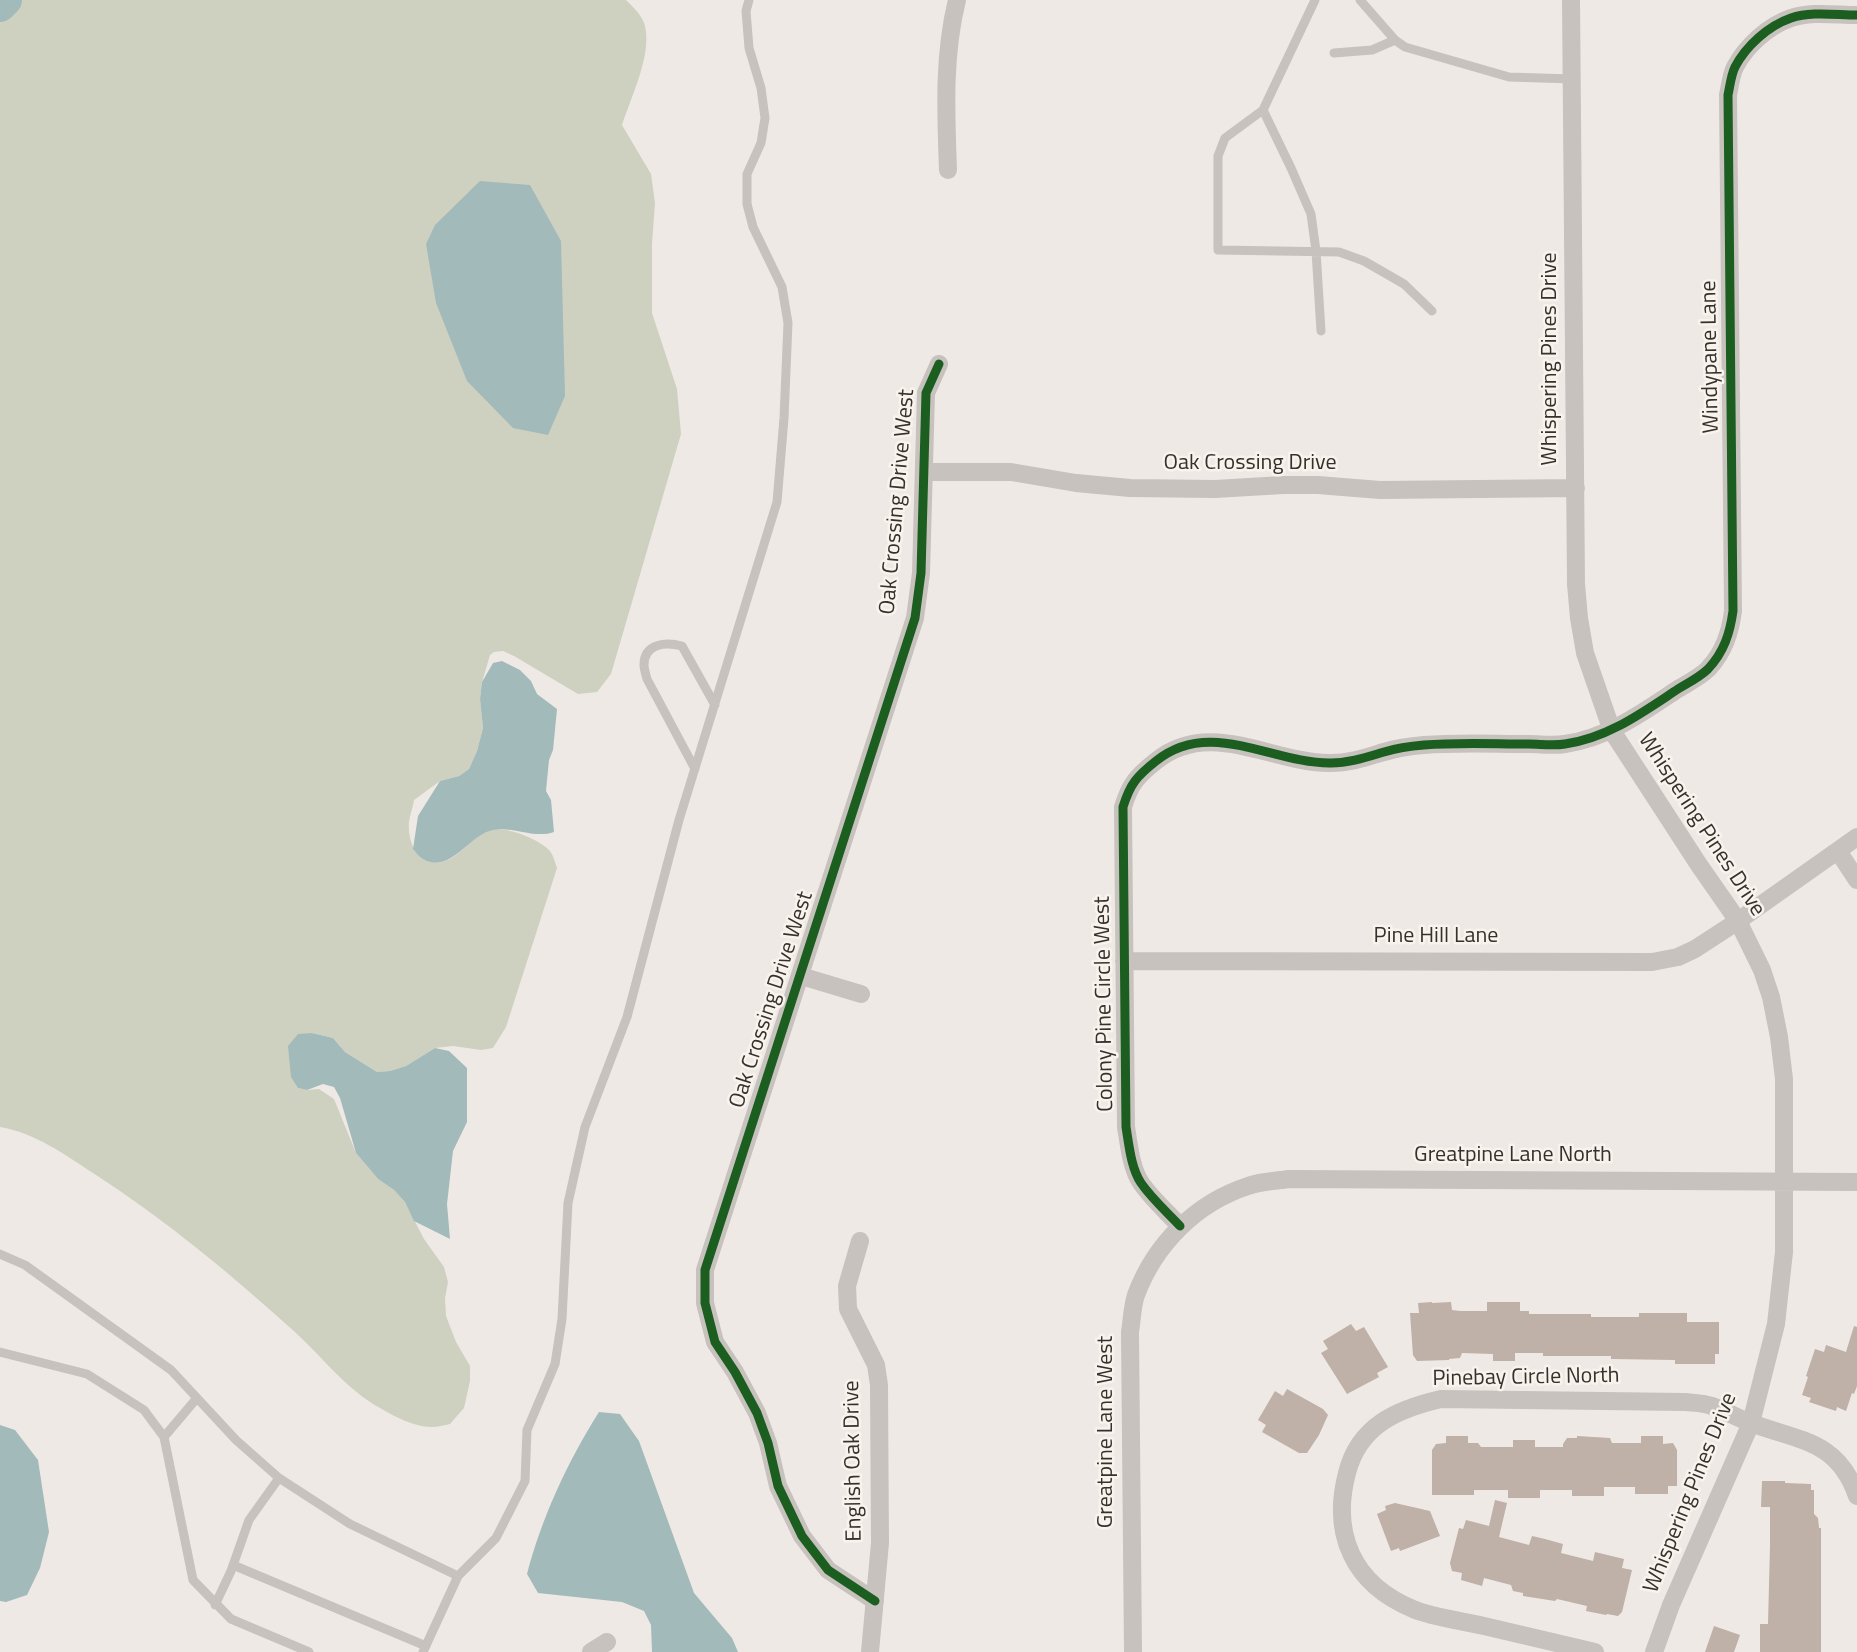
<!DOCTYPE html>
<html>
<head>
<meta charset="utf-8">
<style>
  body { margin:0 }
  canvas { display:block; background:#eee9e4 }
</style>
</head>
<body>
<canvas width="1857" height="1652"></canvas>
<script>
const c = document.querySelector('canvas').getContext('2d');
c.lineJoin = 'round';
function fill(path, color) { c.fillStyle = color; c.fill(path, 'evenodd'); }
function strokePath(path, color, width, dash) { c.strokeStyle = color; c.lineWidth = width; c.lineCap = dash ? 'butt' : 'round'; c.setLineDash(dash || []); c.stroke(path); }
function label(font, color, halo, rows, align = 'center') {
  c.font = font + ' "Titillium Web",sans-serif'; c.lineWidth = 5; c.setLineDash([]); c.textBaseline = 'middle'; c.strokeStyle = halo; c.fillStyle = color; for (const [text, x, y, turn = 0] of rows) {
    c.save(); c.translate(x, y); c.rotate((+turn || 0) * Math.PI / 180); c.textAlign = isNaN(turn) ? turn : align; if (halo) c.strokeText(text, 0, 0); c.fillText(text, 0, 0); c.restore();
  }
}
const green = new Path2D(`
  M0,0H626C633,7 642,15 645,26C652,55 631,97 622,125L651,174L655,203L652,244V313L677,389L681,434L611,674L597,692L578,694L514,656L503,651L494,652L490,655L482,682L480,699L483,728L477,751L469,769L459,776L440,781L414,800C413,807 410,815 409,822C407,844 420,869 445,861C462,855 473,836 491,830C506,826 539,839 550,851C553,855 555,862 557,868L506,1027L493,1048L481,1050L453,1046L435,1048L406,1066L390,1071L377,1072L345,1052L333,1038L312,1033L298,1088L307,1090L319,1089L334,1099L356,1153L378,1179L394,1190L405,1202L424,1239L444,1267L448,1282L445,1298L446,1316L456,1342L470,1366V1381L464,1408L450,1424C444,1425 437,1427 432,1427C412,1427 390,1414 373,1404C343,1385 322,1357 296,1333C232,1275 166,1220 93,1173C64,1154 35,1133 0,1127Z`);
const water = new Path2D(`
  M480,181L530,185L561,241L565,396L548,435L513,428L467,381L436,303L426,244L435,225Z
  M502,661L520,670L531,681L537,694L557,709L553,750L549,760L546,791L551,800L554,832C534,839 513,826 493,830C470,834 450,875 423,859C419,857 416,852 413,849L418,816L440,781L459,776L469,769L477,751L483,728L480,699L482,682L493,663Z
  M312,1033L333,1038L345,1052L377,1072L390,1071L406,1066L435,1048L449,1051L467,1068V1122L453,1151L447,1204L450,1239L414,1221L405,1202L394,1190L378,1179L356,1153L340,1098L334,1087L323,1084L307,1090L298,1088L291,1077L288,1046L298,1034Z
  M599,1412L620,1414L639,1441L694,1593L732,1638L738,1652H652L651,1625L644,1611L622,1602L538,1593L527,1574C542,1517 568,1461 599,1412Z
  M0,1425L15,1430L38,1460L49,1532L40,1568L27,1595L6,1602L0,1601Z`);
const river = new Path2D(`
  M0,6L6,0`);
const building = new Path2D(`
  M1432,1302V1303L1451,1302L1452,1310L1460,1311H1487V1302H1520V1311H1529V1314H1591V1317H1639V1313H1687V1322H1719V1354H1715V1364H1675V1360L1611,1359V1356H1543V1353H1515V1361H1493V1354L1462,1353L1460,1358L1449,1359V1360L1417,1361L1413,1355L1410,1313H1419L1418,1303Z
  M1351,1324L1356,1331L1364,1327L1388,1367L1377,1373L1379,1377L1347,1394L1321,1353L1328,1349L1323,1341Z
  M1854,1326L1857,1327V1386L1854,1394L1852,1393L1846,1411L1837,1407L1836,1411L1809,1402L1811,1398L1802,1395L1808,1377L1806,1376L1815,1349L1824,1352L1826,1345L1846,1352Z
  M1287,1389L1323,1409L1328,1415L1319,1435L1307,1453H1299L1262,1432L1266,1425L1258,1420L1275,1391L1283,1396Z
  M1446,1436H1468V1443H1478L1481,1447H1513V1440H1535V1447H1563V1444L1567,1438H1577V1436L1610,1438L1612,1443H1641V1436H1663V1444L1673,1443L1677,1450V1486H1668V1494H1635V1487H1604V1496H1572V1490H1540V1498H1508V1490H1474V1495H1432V1450L1436,1444L1446,1443Z
  M1762,1481H1785V1483L1811,1484V1490H1814V1514L1818,1518L1819,1528H1821V1652H1760V1624H1768L1770,1546V1507H1761Z
  M1495,1500L1507,1503L1499,1537L1529,1545L1532,1536L1545,1539L1563,1544L1561,1553L1593,1561L1595,1552L1624,1559L1622,1568L1632,1570L1622,1612L1618,1616L1607,1614L1606,1615L1586,1611L1587,1606L1557,1599L1555,1601L1523,1596V1593L1513,1591L1511,1585L1484,1578L1482,1586L1461,1580L1462,1573L1452,1571L1450,1563L1459,1528L1463,1529L1466,1520L1489,1526Z
  M1395,1503L1430,1511L1440,1536L1400,1551L1399,1548L1391,1551L1377,1514L1386,1510L1385,1506Z
  M1714,1626L1740,1635L1734,1652H1705Z`);
const lane = new Path2D(`
  M1315,0L1263,110L1225,138L1218,156V250L1339,252L1364,261L1404,284L1432,311
  M1360,0L1395,40L1405,47L1509,77L1573,79
  M1334,53L1372,50L1395,40
  M1263,110L1291,168L1311,214L1316,251L1321,331
  M695,769L647,679C646,675 644,669 644,665C644,643 666,642 682,646L715,705
  M0,1254L25,1265L171,1370L236,1440L279,1478L350,1524L458,1576
  M0,1352L87,1374L144,1410L164,1437L193,1580L231,1619L309,1652
  M164,1437L197,1398
  M233,1565L426,1646
  M215,1605L231,1571L249,1520L279,1478
  M423,1652L458,1576L496,1538L525,1481L527,1430L555,1364L562,1319L568,1203L585,1127L627,1017L679,820L777,502L784,418L788,323L782,287L753,227L747,204V174L761,143L765,118L761,88L749,48L746,11L749,0`);
const street = new Path2D(`
  M1571,0L1576,584L1579,618L1585,653L1612,731L1699,865L1738,921L1762,970L1771,997L1779,1037L1784,1079V1252L1776,1324L1751,1423L1671,1605L1654,1652
  M948,170C946,114 943,56 957,0
  M924,472H1011L1076,483L1130,488L1215,489L1283,485H1318L1380,490L1576,488
  M1838,851L1857,880
  M1124,961L1652,962L1678,957L1695,949L1738,921L1857,837
  M801,976L861,994
  M1180,1226C1167,1212 1152,1199 1141,1183C1131,1168 1129,1145 1126,1127L1123,807C1130,784 1137,776 1156,761C1210,717 1273,764 1331,763C1350,763 1367,757 1384,752C1397,748 1411,746 1424,745C1459,742 1494,744 1529,744C1540,744 1553,746 1565,744C1608,738 1643,712 1678,689C1688,683 1700,677 1708,669C1724,652 1730,633 1733,611L1728,95C1730,86 1731,75 1735,67C1746,46 1768,26 1791,18C1811,11 1836,15 1857,15
  M860,1241L847,1286L848,1309L876,1365L879,1385L880,1543L870,1652
  M875,1601L828,1570L802,1536L778,1486L768,1443L757,1413L735,1372L715,1342L705,1303V1270L915,618L921,573L926,393L939,364
  M591,1652L607,1642
  M1133,1652L1130,1332C1132,1320 1132,1307 1136,1295C1155,1244 1196,1203 1248,1186C1261,1181 1276,1181 1289,1179L1857,1182
  M1595,1652C1558,1643 1521,1635 1484,1626C1463,1621 1431,1617 1413,1609C1353,1584 1331,1534 1347,1473C1359,1425 1398,1409 1441,1399L1685,1402C1694,1403 1704,1403 1712,1406C1726,1411 1738,1418 1751,1423C1799,1441 1838,1440 1857,1496`);
const cycleway = new Path2D(`
  M1180,1226C1167,1212 1152,1199 1141,1183C1131,1168 1129,1145 1126,1127L1123,807C1130,784 1137,776 1156,761C1210,717 1273,764 1331,763C1350,763 1367,757 1384,752C1397,748 1411,746 1424,745C1459,742 1494,744 1529,744C1540,744 1553,746 1565,744C1608,738 1643,712 1678,689C1688,683 1700,677 1708,669C1724,652 1730,633 1733,611L1728,95C1730,86 1731,75 1735,67C1746,46 1768,26 1791,18C1811,11 1836,15 1857,15
  M875,1601L828,1570L802,1536L778,1486L768,1443L757,1413L735,1372L715,1342L705,1303V1270L915,618L921,573L926,393L939,364`);
const streetNames = [
  ["Windypane Lane",1711,357,-91],
  ["Whispering Pines Drive",1551,359,-90],
  ["Oak Crossing Drive",1250,464],
  ["Oak Crossing Drive West",898,502,-85],
  ["Whispering Pines Drive",1701,825,57],
  ["Pine Hill Lane",1436,937],
  ["Oak Crossing Drive West",772,1000,-72],
  ["Colony Pine Circle West",1105,1004,-91],
  ["Greatpine Lane North",1513,1156],
  ["Pinebay Circle North",1526,1378,-1],
  ["Greatpine Lane West",1107,1432,-90],
  ["English Oak Drive",854,1461,-91],
  ["Whispering Pines Drive",1691,1493,-68]
];
fill(green, '#ced1c0');
fill(water, '#a3babb');
strokePath(river, '#a3babb', 32);
fill(building, '#bfb0a8');
strokePath(lane, '#c7c2bd', 9);
strokePath(street, '#c7c2bd', 18);
strokePath(cycleway, '#1b5e20', 9);
label('22px', '#37302c', '#f8f4ed', streetNames);
</script>
</body>
</html>
